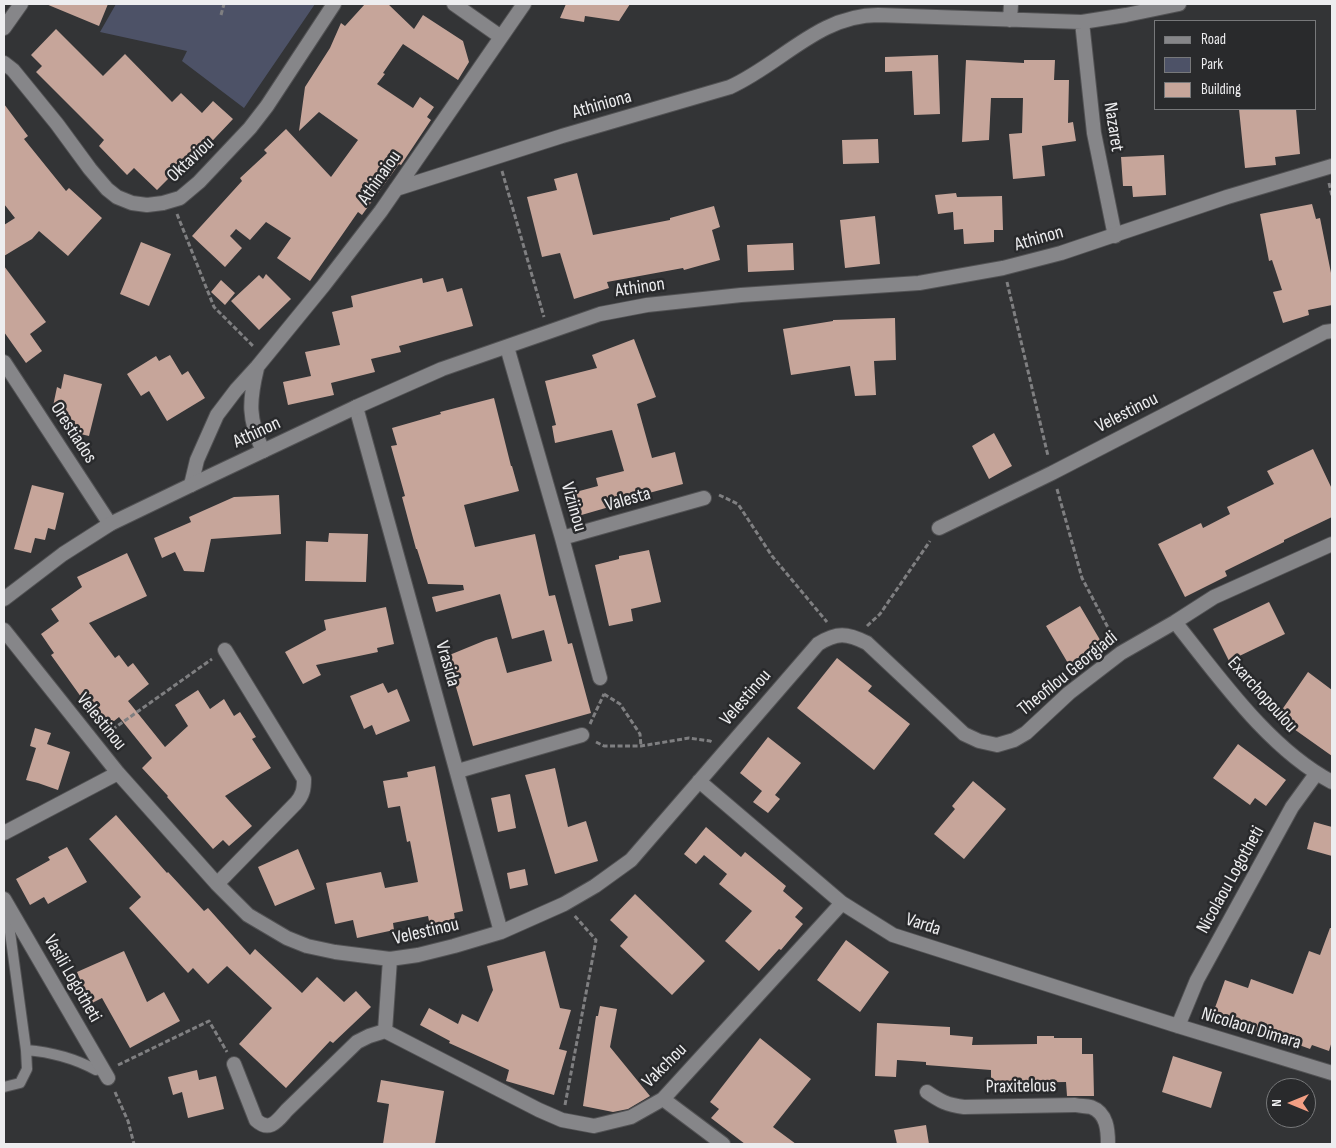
<!DOCTYPE html>
<html>
<head>
<meta charset="utf-8">
<style>
  body { margin:0 }
  #map { position:relative; width:1336px; height:1148px; overflow:hidden; background:#333436; font-family:"Sofia Sans Condensed",sans-serif }
  canvas { display:block }
  .frame { position:absolute; inset:0; border:5px solid #ededef; pointer-events:none }
  .legend { position:absolute; left:1154px; top:20px; width:162px; height:90px; box-sizing:border-box; background:#292a2c; border:1px solid #77787a; margin:0; padding:6px 9px; list-style:none; font-size:15px; color:#ededef }
  .legend li { display:flex; align-items:center; gap:10px; height:25px }
  .legend b { width:25px; border:1px solid #77787a }
  .north { position:absolute; left:1266px; top:1078px; width:50px; height:50px; box-sizing:border-box; background:#292a2c; border:1px solid #77787a; border-radius:50%; rotate:270deg; font-size:14px; font-weight:700; line-height:20px; text-align:center; color:#ededef }
  .north::after { content:''; display:block; margin:auto; width:18px; height:22px; background:#f39f84; clip-path:polygon(50% 0,100% 100%,50% 72%,0 100%) }
</style>
</head>
<body>
<div id="map">
<canvas width="1336" height="1148"></canvas>
<div class="frame"></div>
<ul class="legend">
<li><b style="height:6px;background:#868689"></b>Road</li>
<li><b style="height:14px;background:#4d5267"></b>Park</li>
<li><b style="height:14px;background:#c6a59a"></b>Building</li>
</ul>
<div class="north">N</div>
</div>
<script>
const c = document.querySelector('canvas').getContext('2d');
c.lineJoin = 'round';
function fill(path, color) { c.fillStyle = color; c.fill(path, 'evenodd'); }
function strokePath(path, color, width, dash) { c.strokeStyle = color; c.lineWidth = width; c.lineCap = dash ? 'butt' : 'round'; c.setLineDash(dash || []); c.stroke(path); }
function label(font, color, halo, rows, align = 'center') {
  c.font = font + ' "Sofia Sans Condensed",sans-serif'; c.lineWidth = 5; c.setLineDash([]); c.textBaseline = 'middle'; c.strokeStyle = halo; c.fillStyle = color; for (const [text, x, y, turn = 0] of rows) {
    c.save(); c.translate(x, y); c.rotate((+turn || 0) * Math.PI / 180); c.textAlign = isNaN(turn) ? turn : align; if (halo) c.strokeText(text, 0, 0); c.fillText(text, 0, 0); c.restore();
  }
}
const green = new Path2D(`
  M116,4H315L244,108L182,61L187,51L100,32Z`);
const building = new Path2D(`
  M46,4H108L99,26Z
  M365,4H388L414,29L423,15L463,41L469,62L458,80L403,44L383,73L385,74L377,84L413,108L420,97L434,107L427,117L431,120L401,165L399,164L362,215L358,212L310,281L277,258L291,238L266,222L250,240L236,229L230,236L242,248L225,267L192,236L242,181L240,178L267,153L264,150L286,129L331,177L358,140L319,112L299,131L305,87L330,48L341,23L345,26Z
  M566,4H630L619,21L585,16L584,22L560,18Z
  M56,29L103,76L125,54L172,102L181,93L202,113L213,101L233,119L198,156L195,152L157,190L134,168L127,175L99,146L104,140L36,72L42,66L31,55Z
  M938,55L940,114L914,115L912,71L885,72V57Z
  M966,60L1024,63V60H1055L1054,80H1069L1068,123L1073,122L1076,141L1042,146L1045,176L1013,179L1009,134L1022,133L1023,98H991L989,140L962,142Z
  M4,104L28,136L24,139L66,191L69,188L102,218L68,256L39,231L32,239L4,256V225L15,218L4,204Z
  M1239,109H1296L1300,154L1275,157L1276,165L1245,168Z
  M878,139L879,163L843,164L842,140Z
  M1164,155L1166,195L1133,197L1132,186H1123L1121,157Z
  M577,173L593,235L670,220V218L714,206L720,227L712,230L720,260L684,270L683,268L607,282L609,288L574,299L560,253L542,257L527,197L557,190L554,179Z
  M956,193L957,197L1002,196L1003,230H994V242L964,244L963,229L954,230L953,212L938,214L935,195Z
  M1312,204L1316,219L1320,218L1332,278V305L1308,310L1309,315L1283,323L1273,292L1282,290L1272,260L1269,261L1260,214Z
  M875,216L880,264L845,268L840,220Z
  M141,242L171,254L149,306L120,294Z
  M793,243L794,270L748,272L747,245Z
  M4,266L46,322L30,334L42,351L26,363L4,332Z
  M266,274L291,299L259,330L231,301L259,275L263,279Z
  M422,278L423,283L443,278L447,292L462,288L473,326L399,346L401,352L371,359L375,372L331,383L334,395L288,405L283,382L311,376L305,352L340,345L332,312L353,307L351,296Z
  M221,280L235,293L225,305L211,292Z
  M895,318L896,360L874,361L876,395L855,396L850,366L791,375L783,329L833,321V320Z
  M634,339L656,397L637,404L652,458L675,452L683,484L630,498V501L578,516L572,493L598,486L596,478L624,471L612,430L555,443L552,426L556,425L545,381L597,368L592,355Z
  M170,355L182,375L188,371L205,398L167,421L149,391L141,396L127,374L156,356L159,361Z
  M64,374L102,384L89,436L72,432L75,421L62,418L63,414L52,411L57,387L61,389Z
  M494,398L511,466H512L519,491L464,505L475,547L535,534L549,596L555,595L568,644L572,643L591,713L473,746L447,656L486,640L497,637L507,673L552,661L544,630L512,639L500,594L436,612L432,597L464,590L463,585L428,584L417,549H416L402,497L405,496L391,446L397,445L392,428L441,414L440,412Z
  M994,433L1012,466L989,479L972,446Z
  M1313,449L1332,489V517L1284,540V542L1225,571L1227,576L1185,597L1158,544L1201,523L1203,528L1230,514L1227,507L1274,484L1267,471Z
  M32,485L64,493L55,530L48,528L45,540L35,538L31,553L14,549Z
  M279,495L281,534L211,539L204,572L184,571L175,552L162,558L154,538L191,522L189,517L234,497Z
  M329,533L368,534L366,582L305,581L306,541L328,542Z
  M649,550L661,602L631,609L633,621L609,626L595,565L619,559V556Z
  M127,553L147,596L89,623L115,658L119,655L128,667L133,663L149,684L128,701L165,747L188,726L175,705L198,690L210,709L224,699L234,716L240,712L256,737L252,739L271,768L225,796L252,826L229,846L223,840L213,849L167,797L168,796L142,768L152,758L119,717L104,729L51,655L54,653L41,634L59,621L51,609L82,587L77,577Z
  M1269,602L1285,634L1229,661L1213,629Z
  M1080,606L1106,650L1072,670L1046,626Z
  M386,607L394,644L377,648L378,652L316,665L321,675L303,684L285,652L326,630L324,620Z
  M837,658L872,686L868,691L910,724L874,770L797,708Z
  M1308,672L1332,690V756L1277,717Z
  M383,683L388,693L397,689L410,721L376,735L372,725L364,729L350,696Z
  M35,728L51,733L47,744L70,752L58,790L38,783L26,780L36,748L30,746Z
  M768,737L801,763L775,795L780,799L768,813L753,802L762,791L740,773Z
  M1238,744L1286,780L1266,806L1255,798L1250,805L1213,778Z
  M435,766L463,911L454,913L456,926L431,931L428,916L393,923L394,930L357,938L353,920L335,924L326,883L381,872L385,888L418,882L410,841L407,842L400,806L388,808L383,781L408,777L407,772Z
  M555,768L568,827L586,821L598,861L555,874L525,775Z
  M973,781L1006,809L964,859L934,834L955,809L952,806Z
  M510,794L516,828L498,832L491,798Z
  M116,815L167,873L168,872L204,911L208,908L250,955L255,949L302,993L317,977L344,1002L356,991L371,1007L333,1043L330,1041L286,1088L239,1044L272,1008L227,966L208,984L193,968L188,973L129,908L141,897L89,839Z
  M1314,822L1332,827V856L1307,849Z
  M706,827L741,857L745,852L786,886L783,891L803,908L795,917L803,924L781,950L779,949L759,971L725,941L752,911L719,884L727,874L704,855L696,864L684,854Z
  M67,847L87,882L48,904L44,897L30,905L16,879L50,860L48,857Z
  M298,849L315,889L275,906L258,867Z
  M525,869L528,885L510,889L507,873Z
  M635,894L705,961L672,995L620,946L628,937L610,920Z
  M1330,928H1332V1041L1329,1051L1312,1045L1310,1049L1264,1032V1034L1212,1016L1225,980L1248,988L1251,979L1293,994L1309,951L1320,955Z
  M846,940L889,972L860,1012L817,980Z
  M124,951L147,1002L164,992L180,1021L130,1048L102,998L90,1004L77,972Z
  M545,951L560,1008L571,1010L559,1049L567,1051L554,1095L506,1081L509,1070L449,1043L450,1041L420,1025L429,1008L458,1024L462,1014L478,1022L493,990L487,966Z
  M600,1006L617,1009L610,1047L650,1096L628,1109L613,1112L583,1106L596,1016H598Z
  M877,1023L950,1027V1035L973,1037L972,1045L1037,1044V1036H1054V1038H1082V1054H1093L1094,1096H1067L1066,1082L991,1083V1070L926,1065V1062L897,1060L896,1077L875,1076Z
  M760,1038L811,1079L773,1127L796,1144H745L711,1118L719,1109L710,1102Z
  M1173,1056L1222,1072L1211,1108L1162,1092Z
  M197,1070L199,1080L216,1076L224,1109L188,1118L182,1092L173,1095L168,1077Z
  M381,1080L444,1091L435,1144H383L389,1104L377,1102Z
  M926,1125L929,1144H897L894,1130Z`);
const path = new Path2D(`
  M221,15L224,4
  M502,171L544,317
  M1329,183L1332,196
  M177,214L214,307L254,347
  M1007,282L1048,456
  M1057,489L1082,578L1114,639
  M719,495L738,504L772,556L827,622
  M867,626L880,614L930,541
  M604,694L620,704L640,734L641,746
  M590,724L604,694
  M106,734L212,659
  M596,742L604,746H641L689,738L710,741L712,742
  M118,1065L209,1021L227,1052
  M115,1092L128,1121L134,1144
  M565,1105L596,940L574,915`);
const service = new Path2D(`
  M7,910L26,1050
  M4,1087L20,1083L27,1069L26,1050C51,1052 74,1058 96,1070L101,1067`);
const minor = new Path2D(`
  M454,4L501,37
  M1010,20L1011,4
  M1082,22L1094,133L1115,236
  M4,28L21,4
  M4,63L13,70L57,124L90,169L107,189L117,197L132,203L147,205L163,203L180,198L199,182L250,128L267,106L334,4
  M396,189L562,136L730,87C781,64 819,15 878,15L1082,22L1126,15L1179,4
  M507,347L562,538L600,678
  M4,362L110,524
  M257,368C249,401 248,419 263,451
  M356,407L501,932
  M191,485L197,460L217,415L236,390L257,367L324,285L381,211L524,4
  M939,528L1052,473L1325,332L1332,331
  M562,538L704,498
  M1175,622C1219,677 1269,749 1332,782
  M4,630L118,773L217,884L248,915L287,938L307,946L335,952L390,959L418,955L454,946L501,932L564,904L595,886L631,860L818,644C837,632 847,633 867,643L964,734L979,741L997,745L1014,740L1026,733L1069,693L1121,653L1175,622L1214,597L1332,544
  M458,771L582,735
  M699,781L842,903L893,935L1178,1026L1332,1073
  M4,833L118,773
  M217,884L296,803C303,795 304,789 304,779L225,650
  M4,899L108,1078
  M1178,1026L1197,980L1292,807L1316,774
  M385,1031L390,959
  M234,1064L256,1120C270,1133 278,1120 287,1110L357,1042L369,1036L385,1031L539,1110L562,1120L594,1126L631,1117L663,1099L842,903
  M927,1092C940,1101 947,1105 964,1107L1075,1105C1080,1106 1086,1106 1091,1107C1107,1113 1108,1130 1108,1144
  M663,1099L723,1144`);
const tertiary = new Path2D(`
  M4,599L63,554L110,524L191,485L356,407L442,369L600,314L647,305L741,295L919,283L1003,268L1061,253L1227,197L1332,166`);
const streetNames = [
  ["Athiniona",602,105,-16],
  ["Nazaret",1113,127,81],
  ["Oktaviou",191,160,-43],
  ["Athinaiou",380,178,-55],
  ["Athinon",1039,239,-16],
  ["Athinon",640,288,-8],
  ["Velestinou",1127,413,-27],
  ["Orestiados",73,433,57],
  ["Athinon",257,433,-25],
  ["Valesta",628,500,-16],
  ["Viziinou",573,507,74],
  ["Vrasida",447,664,74],
  ["Theofilou Georgiadi",1068,674,-39],
  ["Exarchopoulou",1262,695,48],
  ["Velestinou",746,698,-49],
  ["Velestinou",101,722,51],
  ["Nicolaou Logotheti",1231,880,-61],
  ["Varda",923,925,18],
  ["Velestinou",426,932,-13],
  ["Vasili Logotheti",72,979,60],
  ["Nicolaou Dimara",1251,1029,17],
  ["Vakchou",665,1066,-45],
  ["Praxitelous",1021,1087,-1]
];
fill(green, '#4d5267');
fill(building, '#c6a59a');
strokePath(service, '#525254', 12);
strokePath(minor, '#525254', 16);
strokePath(tertiary, '#525254', 16);
strokePath(path, '#7f7f81', 3, [5, 2.5]);
strokePath(service, '#868689', 10);
strokePath(minor, '#868689', 14);
strokePath(tertiary, '#868689', 14);
label('19px', '#ededef', '#292a2c', streetNames);
</script>
</body>
</html>
